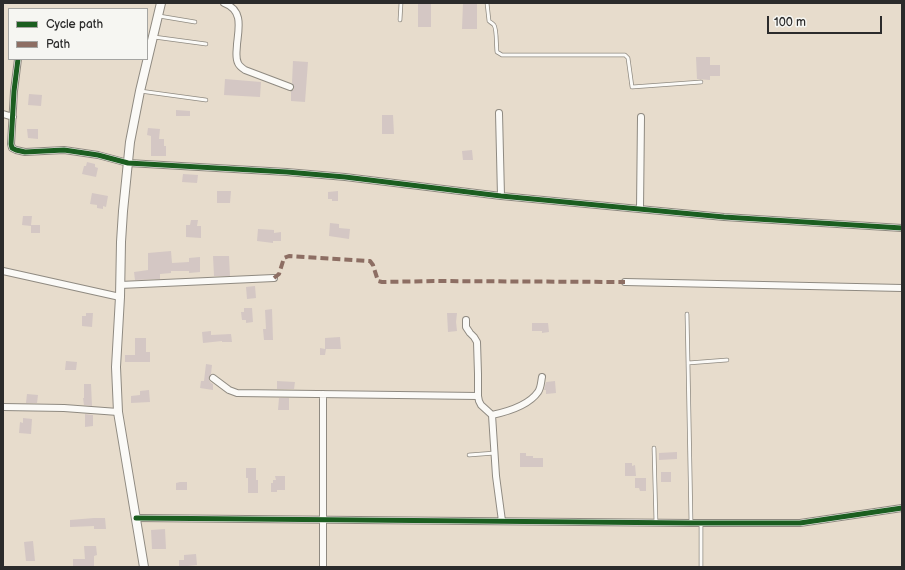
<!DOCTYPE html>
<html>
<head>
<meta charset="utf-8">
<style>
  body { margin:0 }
  #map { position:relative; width:905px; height:570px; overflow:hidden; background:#e7dccc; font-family:"Balsamiq Sans",sans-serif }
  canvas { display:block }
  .frame { position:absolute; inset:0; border:4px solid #2b2b2b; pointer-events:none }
  .legend { position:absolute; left:8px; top:8px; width:140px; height:52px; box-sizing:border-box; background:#f6f6f2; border:1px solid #a5a5a2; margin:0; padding:5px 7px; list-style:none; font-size:12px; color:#2b2b2b }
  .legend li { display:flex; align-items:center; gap:8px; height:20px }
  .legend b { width:20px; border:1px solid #a5a5a2 }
  .scale { position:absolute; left:767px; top:16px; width:115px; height:18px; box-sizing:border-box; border:2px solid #2b2b2b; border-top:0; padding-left:5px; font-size:12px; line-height:14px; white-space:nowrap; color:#2b2b2b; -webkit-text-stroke:3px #f6f6f2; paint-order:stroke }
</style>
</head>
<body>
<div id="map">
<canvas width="905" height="570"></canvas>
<div class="frame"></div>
<ul class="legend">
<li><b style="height:5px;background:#1b5e20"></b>Cycle path</li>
<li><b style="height:5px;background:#8d6e63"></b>Path</li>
</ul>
<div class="scale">100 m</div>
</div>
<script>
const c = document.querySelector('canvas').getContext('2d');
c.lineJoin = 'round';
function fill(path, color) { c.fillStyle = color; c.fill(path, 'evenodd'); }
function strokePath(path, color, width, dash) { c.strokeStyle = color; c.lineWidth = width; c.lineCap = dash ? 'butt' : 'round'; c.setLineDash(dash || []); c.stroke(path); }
const building = new Path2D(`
  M418,3H431V27H418Z
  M463,3H477V29H462Z
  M696,57H710V65H720V76H710V80L697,79Z
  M293,61L308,62L305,102L291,101V91L294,89V87L292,83Z
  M225,79L261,82L260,97L224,95Z
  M29,94L42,95L41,106L28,105Z
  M176,110L190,111V116H176Z
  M382,115H393L394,134H382Z
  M148,128L160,129L159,139H164V146H166V156H151V136L147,135Z
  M27,129H38V139L28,138Z
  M472,150L473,160H463L462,151Z
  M87,162L95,164V167L98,168L96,177L82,174L84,166H86Z
  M183,174L198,175L197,183L182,182Z
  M217,191H231L230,203H217Z
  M338,191V201H332V199H328V192Z
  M92,193L108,196L106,207L103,206V209L97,208V205L90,204Z
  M23,216H32L31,225H40V233H31V226L22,225Z
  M191,220H198L197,226H201V238L186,237V225H190Z
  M330,223L339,224V228L350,229L349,239L329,236Z
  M258,229L274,230V233L281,232V241H273V243L257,241Z
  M171,251L172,263L189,262V258L200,257V272L189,273V271H171V273L160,274V279L135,280L134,272L148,270V253Z
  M213,256H229L230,276H214Z
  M255,286L256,298L247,299L246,287Z
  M244,308H252L253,322L246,323V320H242L241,312H244Z
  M272,309L273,340H264L263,329H266L265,310Z
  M86,313H93L92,327L82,326V316H86Z
  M447,313H457L456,322L457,331L448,332Z
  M532,323H548L549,332L542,333V331H532Z
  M211,331V335L231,334L232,342H222V341L203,343L202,332Z
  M340,337L341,349H326L325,355H320V348L325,349V338Z
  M135,338H146V352H150V362H125V355H135Z
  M66,361L77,362L76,370H65Z
  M206,364L212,365L211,374L209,378L210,382L213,384V390L200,388L201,381H204Z
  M277,381L295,382L294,389H277Z
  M555,381L556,393L546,394V390H544L546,382Z
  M84,384H91L92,406L84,405L83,398H84Z
  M149,390L150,402L131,403V396L140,395V391Z
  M27,394L38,395L37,403H26Z
  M279,398H289V410H278Z
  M85,414L93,415V426L85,427Z
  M23,418L32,419L31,434L19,433L20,422L23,423Z
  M677,452V459L659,460V453Z
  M520,453H526V456H533V458H543V467H520Z
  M625,463H632V466L635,465L636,476H625Z
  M246,468H256V480H258V493H248V478H246Z
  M661,472H671V482H661Z
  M275,476H285V490H277V492H271V483H273V480H276Z
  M635,478H646V491H640L639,488H635Z
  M180,482H187V490H176V483Z
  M94,518H105L106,529H94V526L70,527V520Z
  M165,529L166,549H152L151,530Z
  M33,541L35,561H26L24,542Z
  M84,546H96L97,555L94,556V567H73V559H85Z
  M196,554L197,565L179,567V560H184V555Z`);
const service = new Path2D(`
  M487,3L489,21C490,22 492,23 494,25C497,29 496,45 497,52L502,55H625L628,58L632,87L701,82
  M159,16L195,22
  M400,20L401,3
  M154,37L206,44
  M140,91L206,100
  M687,314L688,363L691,523
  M688,363L727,360
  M654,448L656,523
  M469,455L495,453
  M701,523V567`);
const minor = new Path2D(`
  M224,3C243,10 239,27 237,44C237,50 235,57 238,63C239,66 242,68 245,70L290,87
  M18,59L14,91L11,144L12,148L16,150L25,152L64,150L98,155L128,163L287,172L345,177L501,196L724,217L902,228
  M499,113L501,196
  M3,114L13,117
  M640,209L641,117
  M3,271L120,297
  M625,282L902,288
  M120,285L274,278
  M466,320V327L470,333L474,337L477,342L478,374V396L479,401L481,405L492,415L496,476L502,521
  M213,378L229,390L237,393L478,396
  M323,394V567
  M3,407L64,408L118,412
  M492,415C506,412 529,405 538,392C541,388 541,382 542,377
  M136,518L691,523H800L902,508`);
const tertiary = new Path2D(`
  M144,567L118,412L116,367L120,297L121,242L123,211L130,142L140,91L161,3`);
const quiet = new Path2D(`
  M274,278L279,274L284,258L289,256L370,261L373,265L378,281L382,282L434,281L625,282`);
const cycleway = new Path2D(`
  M18,59L14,91L11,144L12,148L16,150L25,152L64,150L98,155L128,163L287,172L345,177L501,196L724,217L902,228
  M136,518L691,523H800L902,508`);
fill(building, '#d4c7c4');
strokePath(service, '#8f8a81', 4.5);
strokePath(minor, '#8f8a81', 8);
strokePath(tertiary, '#8f8a81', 10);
strokePath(service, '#fbfaf7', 3);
strokePath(minor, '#fbfaf7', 6);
strokePath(tertiary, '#fbfaf7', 8);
strokePath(quiet, '#8d6e63', 4, [8, 4]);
strokePath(cycleway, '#1b5e20', 5);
</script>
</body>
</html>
